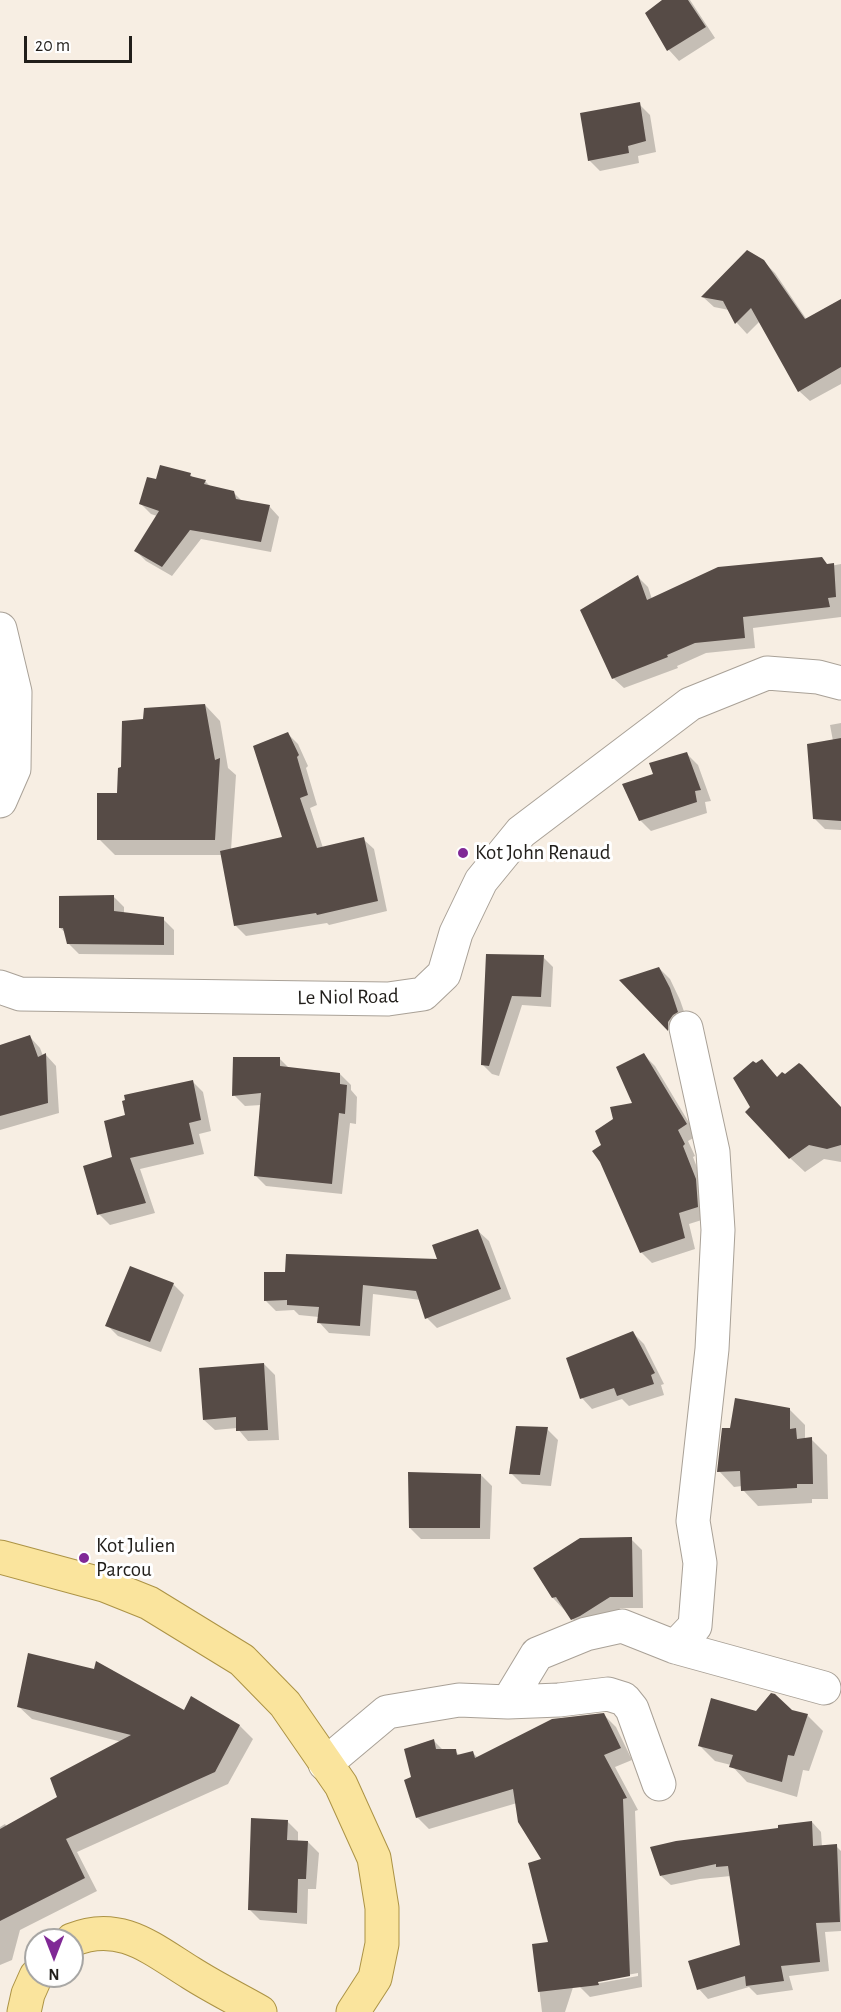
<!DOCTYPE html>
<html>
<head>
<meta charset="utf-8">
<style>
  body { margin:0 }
  #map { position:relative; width:841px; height:2012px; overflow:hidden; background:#f7eee3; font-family:"Alegreya Sans",sans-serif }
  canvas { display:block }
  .north { position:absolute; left:24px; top:1928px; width:60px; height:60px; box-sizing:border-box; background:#fff; border:2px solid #a6a5a3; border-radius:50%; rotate:180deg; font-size:16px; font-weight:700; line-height:24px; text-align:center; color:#211e1a }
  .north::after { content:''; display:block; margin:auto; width:21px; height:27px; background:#802896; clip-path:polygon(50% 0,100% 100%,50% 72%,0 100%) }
  .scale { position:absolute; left:24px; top:36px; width:108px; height:27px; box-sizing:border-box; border:3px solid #211e1a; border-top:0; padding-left:8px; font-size:18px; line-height:21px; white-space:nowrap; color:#211e1a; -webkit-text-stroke:4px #fff; paint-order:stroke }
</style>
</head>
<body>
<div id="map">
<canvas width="841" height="2012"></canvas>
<div class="north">N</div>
<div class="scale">20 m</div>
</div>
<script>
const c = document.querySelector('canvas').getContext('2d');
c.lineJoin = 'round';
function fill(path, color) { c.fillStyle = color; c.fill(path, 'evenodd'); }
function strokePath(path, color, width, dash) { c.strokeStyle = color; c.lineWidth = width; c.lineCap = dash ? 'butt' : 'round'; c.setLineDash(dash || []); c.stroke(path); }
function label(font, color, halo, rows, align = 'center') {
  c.font = font + ' "Alegreya Sans",sans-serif'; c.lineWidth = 6; c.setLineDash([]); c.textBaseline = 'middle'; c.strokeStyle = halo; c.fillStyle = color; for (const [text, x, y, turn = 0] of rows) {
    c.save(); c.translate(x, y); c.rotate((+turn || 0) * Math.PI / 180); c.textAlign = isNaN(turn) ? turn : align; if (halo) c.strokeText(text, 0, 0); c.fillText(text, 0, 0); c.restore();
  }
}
const shadow = new Path2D(`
  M665,0H690L715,38L679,61L669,50L647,13Z
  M639,104L650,115L656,152L638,156L639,163L600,171L589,160Z
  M763,261L775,273L807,320L841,303V384L810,401L799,391L760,321L747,334L737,323L729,310L714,307L703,297Z
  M190,474L194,479L205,481L211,487L234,493L243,502L269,506L279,517L271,552L201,539L172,576L146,561L136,551L157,516L151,514L141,504L157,481Z
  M841,564V617L753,628L755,648L706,653L677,666L678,668L624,688L613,678L637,576L648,587L652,599Z
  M205,705L220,721L228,768L236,775L231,850L284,838L288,734L298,744L308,766L306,768L317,805L310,808L323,848L363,839L374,849L387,911L329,925L327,923L246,936L235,925L222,855H115L99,839L118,795L123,768L145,720Z
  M841,723V830L825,829L814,818L833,741L830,725Z
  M687,754L698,765L711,801L705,802L707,813L651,831L640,820L655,775Z
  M113,896L124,907V914L163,919L174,930V955L79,954L68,943L66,933L60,928Z
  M487,955L543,957L553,967L551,1007L522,1005L499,1076L492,1074L482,1064Z
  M659,968L670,979L680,1000L688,1023L678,1040L622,981Z
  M30,1037L40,1048L43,1056L46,1055L56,1066L59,1113L0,1130V1046Z
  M644,1055L655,1066L697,1136L688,1141L695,1156L693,1157L706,1191L708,1218L689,1224L695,1249L652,1263L641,1252L602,1146L634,1104Z
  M279,1058L290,1069L340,1074L351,1085V1090L357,1097L356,1124L350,1123L342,1194L266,1186L255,1175L261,1105L245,1106L234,1095Z
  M762,1061L778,1078L841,1108V1162L824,1159L805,1172L790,1158L752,1107L756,1065Z
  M193,1082L203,1092L211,1131L199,1134L204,1154L140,1169L155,1213L110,1225L99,1214L114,1158Z
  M478,1231L489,1241L511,1299L437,1328L427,1318L421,1300L373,1294L370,1336L329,1333L319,1322V1317L299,1315L294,1310L276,1311L265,1300L439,1261Z
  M173,1284L184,1295L161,1352L118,1336L107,1325Z
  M633,1333L644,1344L664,1384L661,1385L664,1395L629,1406L622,1399L592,1409L582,1398Z
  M264,1364L275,1375L279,1440L248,1441L237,1428L215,1430L204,1420Z
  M789,1409L805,1425V1440L811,1439L827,1455L828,1499H812V1503L758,1506L743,1490L742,1486L734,1487L719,1471Z
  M547,1429L558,1440L551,1486L522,1484L511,1473Z
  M481,1475L492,1486L490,1539H421L410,1528Z
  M631,1539L642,1550L643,1608H621L583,1630L553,1598Z
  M192,1699L240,1726L253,1739L228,1784L77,1852L97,1891L20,1930L12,1960L0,1965V1827L5,1824L7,1827L59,1798L122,1742L32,1719L18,1706L184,1712Z
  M791,1711L807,1715L823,1731L809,1771L803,1770L797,1797L747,1782L731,1765L715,1761L699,1745L756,1713Z
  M604,1715L616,1727L632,1760L615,1767L638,1810L635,1811L642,1987L590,1997L578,1985V1972L565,2012H542L534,1945L550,1943L544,1860L517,1803L429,1829L417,1817L413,1778L434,1741L444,1751H455L460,1756L473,1753L478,1758ZM638,1973V1976L589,1985V1982Z
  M287,1821L298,1832V1842H308L319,1853L316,1889H308L307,1924L260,1920L249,1909Z
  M812,1822L821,1832L822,1847L836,1846L841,1851V1931L825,1932L829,1971L789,1976L793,1990L757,1995L749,1987L708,1999L699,1989L741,1946L731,1876L700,1879L671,1885L661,1876L779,1829Z`);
const building = new Path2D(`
  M662,0H688L706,27L667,51L645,13Z
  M640,102L646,141L628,146L629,153L588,161L580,113Z
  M747,250L764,260L805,319L841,299V367L798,392L751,308L735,324L723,301L701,297Z
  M160,465L191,473L190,476L206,480L204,484L234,491L236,499L270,505L261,542L190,530L162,567L134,551L159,511L139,504L147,477L156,479Z
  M822,557L827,564L834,563L836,597L828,598L830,607L743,617L745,638L695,643L667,655L668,657L612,679L580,610L638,575L647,600L718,567Z
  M205,704L215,760L220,758L215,840H97V793H117L118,768L121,767L122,721L143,719L144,708Z
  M288,732L299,755L297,757L308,795L300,798L317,848L364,837L378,901L317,915L316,913L234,926L220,851L282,837L253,746Z
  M841,738V821L813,819L807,744Z
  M687,752L701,790L695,791L697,802L639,821L622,784L653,774L649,763Z
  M114,895V911L164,917V945L67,944L63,928H59V896Z
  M486,954L544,955L541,997L512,996L489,1066L481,1065Z
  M659,967L670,988L678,1012L673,1015L668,1022V1031L619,980Z
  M30,1035L38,1057L46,1053L48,1103L0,1116V1045Z
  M644,1053L687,1124L678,1130L685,1144L683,1146L696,1179L698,1207L679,1213L685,1238L640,1253L600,1162L592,1151L601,1145L595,1131L613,1119L610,1107L632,1103L616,1067Z
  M233,1057H280V1066L340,1073V1084L347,1085L345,1114L339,1113L332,1184L254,1176L261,1093L232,1096Z
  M762,1059L777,1077L782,1072L785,1074L799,1063L802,1065L841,1107V1145L827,1149L809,1145L789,1159L745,1112L750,1107L733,1078L753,1061L756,1063Z
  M193,1080L201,1120L189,1123L194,1144L130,1158L146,1203L97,1215L83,1166L112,1157L104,1121L125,1115L122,1101L125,1100L124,1095Z
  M478,1229L501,1289L425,1319L416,1291L363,1285L360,1326L317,1323L319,1307L287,1305V1300L264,1301V1272H285L286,1254L437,1259L432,1245Z
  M130,1266L174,1283L150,1342L105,1326Z
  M633,1331L655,1373L651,1375L654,1384L617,1396L614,1388L580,1399L566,1358Z
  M264,1363L268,1430L236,1431V1417L203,1420L199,1368Z
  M735,1398L790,1408V1429L796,1428L797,1439L812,1437L813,1484H797V1488L741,1491L740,1471L717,1472L722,1428H730Z
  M516,1426L548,1427L540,1475L509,1474Z
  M408,1472L481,1474L480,1528H409Z
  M632,1537L633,1597H610L580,1616L571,1620L556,1597L552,1598L533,1568L580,1538Z
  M28,1653L94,1669L96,1661L184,1710L191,1696L240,1725L215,1772L66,1839L85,1878L0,1921V1829L57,1797L50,1778L131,1735L17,1707Z
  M771,1693L775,1694L792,1710L808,1714L794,1756L788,1755L782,1782L729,1767L733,1755L698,1746L711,1698L756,1711Z
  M604,1713L621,1748L604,1755L627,1798L623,1799L630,1976L598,1982L599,1985L538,1992L532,1944L548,1942L528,1863L541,1859L518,1822L513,1789L416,1818L404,1780L411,1777L404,1749L434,1739L436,1749H456L457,1755L473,1751L475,1758L552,1719Z
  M251,1818L288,1820L287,1840L308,1841L306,1879H298L297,1913L248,1910Z
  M812,1821L813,1846L837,1844L840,1922L816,1923L820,1962L781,1966L784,1981L746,1986L745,1976L697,1990L688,1961L740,1945L728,1866L716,1867V1864L660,1876L650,1847L676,1841L778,1828V1825Z`);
const minor = new Path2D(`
  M0,629L15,692L14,769L0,801
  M0,987L20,994L388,999L423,994L444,974L456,933L481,881L521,832L690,704L767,673L818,677L841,683
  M675,1647L695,1626L700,1563L693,1521L712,1349L718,1230L713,1152L686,1028
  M508,1702L559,1700L608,1694L624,1699L632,1709L659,1784
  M325,1764L387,1712L459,1700L508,1702L537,1654L586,1634L622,1626L675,1647L824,1688`);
const major = new Path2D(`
  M0,1557L104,1585L149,1603L242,1660L285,1704L341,1785L374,1858L382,1908V1944L375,1978L353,2012
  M72,1940C120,1920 152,1949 191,1973C213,1987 237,1999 260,2012
  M24,2012L28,1994L36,1976`);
const markers = [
  [463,853,6,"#802896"],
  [84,1558,6,"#802896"]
];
const poiNames = [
  ["Kot John Renaud",475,853],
  ["Kot Julien",96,1546],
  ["Parcou",96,1570]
];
const streetNames = [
  ["Le Niol Road",348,997,-1]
];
fill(shadow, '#0003');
fill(building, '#564b46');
strokePath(minor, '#a9a197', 35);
strokePath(major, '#ac9345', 35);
strokePath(minor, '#fff', 33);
strokePath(major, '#fae49d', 33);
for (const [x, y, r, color] of markers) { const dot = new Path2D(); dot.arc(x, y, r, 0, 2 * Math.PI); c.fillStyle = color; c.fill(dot); strokePath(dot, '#fff', 2); }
label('21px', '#211e1a', '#fff', poiNames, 'left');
label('21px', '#211e1a', '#fff', streetNames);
</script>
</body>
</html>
